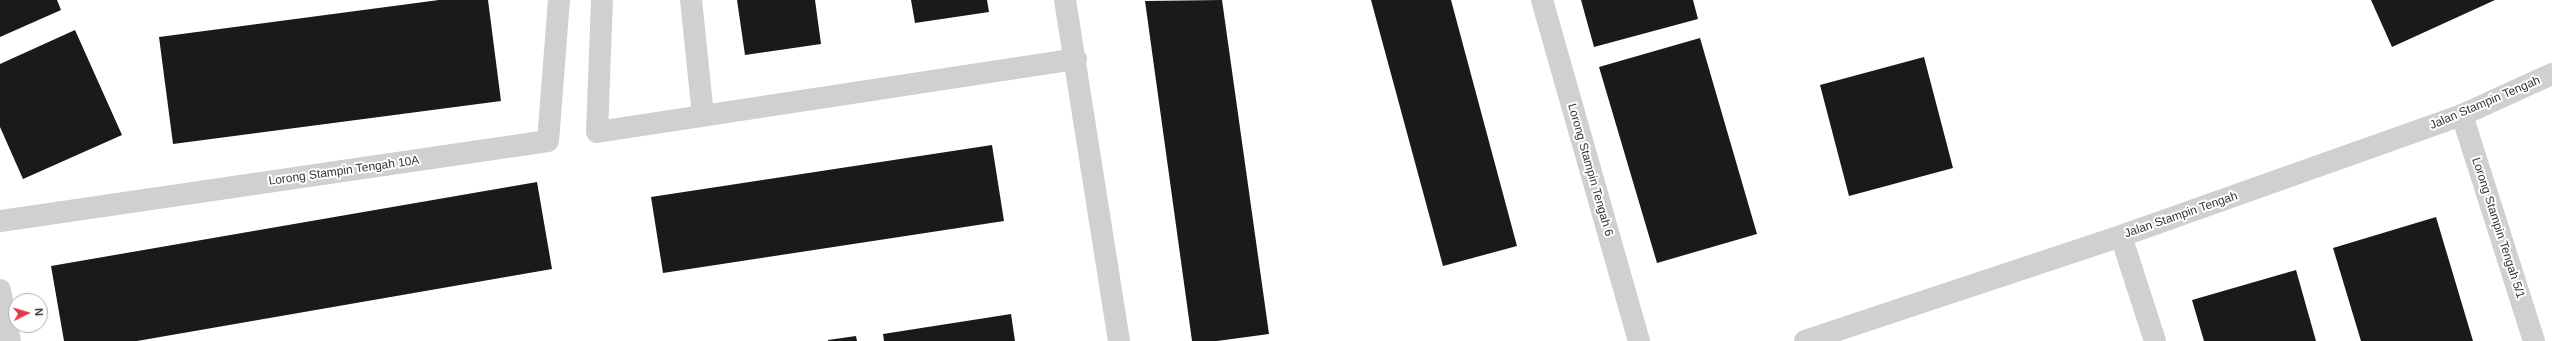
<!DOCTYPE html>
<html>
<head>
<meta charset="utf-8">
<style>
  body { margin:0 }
  #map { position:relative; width:2552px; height:341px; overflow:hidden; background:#fff; font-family:Helvetica,sans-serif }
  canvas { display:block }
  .north { position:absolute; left:8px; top:293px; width:40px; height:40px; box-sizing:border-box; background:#fff; border:1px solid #adadad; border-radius:50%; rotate:85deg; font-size:11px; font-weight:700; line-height:16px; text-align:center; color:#333 }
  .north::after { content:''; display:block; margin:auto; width:14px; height:18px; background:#e63946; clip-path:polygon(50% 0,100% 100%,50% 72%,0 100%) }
</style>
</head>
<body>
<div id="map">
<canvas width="2552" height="341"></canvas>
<div class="north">N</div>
</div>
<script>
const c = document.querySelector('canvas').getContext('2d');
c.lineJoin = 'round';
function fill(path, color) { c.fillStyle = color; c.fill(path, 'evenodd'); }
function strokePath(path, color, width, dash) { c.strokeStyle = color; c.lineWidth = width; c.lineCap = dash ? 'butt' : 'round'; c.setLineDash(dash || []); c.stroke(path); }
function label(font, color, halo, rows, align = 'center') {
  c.font = font + ' Helvetica,sans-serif'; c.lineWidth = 4; c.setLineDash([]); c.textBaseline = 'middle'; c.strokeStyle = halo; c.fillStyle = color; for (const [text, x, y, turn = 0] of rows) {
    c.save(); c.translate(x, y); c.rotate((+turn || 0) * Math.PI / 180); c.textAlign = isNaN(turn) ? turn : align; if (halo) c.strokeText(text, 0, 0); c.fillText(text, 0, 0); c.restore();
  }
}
const building = new Path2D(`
  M0,0H57L61,10L0,37Z
  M439,0H488L501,101L173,144L159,37Z
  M737,0H815L821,44L745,55Z
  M911,0H987L989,12L915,23Z
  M1222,0L1269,334L1217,341H1192L1145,1Z
  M1371,0H1451L1517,246L1443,266Z
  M1581,0H1693L1698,19L1594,47Z
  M2371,0H2495L2392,47Z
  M75,30L122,135L23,179L0,127V64Z
  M1700,38L1757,234L1657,263L1599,67Z
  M1924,57L1953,168L1849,196L1820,85Z
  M992,145L1004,221L663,273L651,197Z
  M537,182L552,269L137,341H64L51,266Z
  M2436,217L2473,341H2361L2333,248Z
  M2296,270L2316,341H2204L2192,300Z
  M1011,314L1015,341H884L883,334Z
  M856,336L857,341H828V340Z`);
const street = new Path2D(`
  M602,0L597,132L1076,59
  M691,0L703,115
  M1065,0L1119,341
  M1542,0L1639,341
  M2462,115L2534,341
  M0,221L548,141L559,0
  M2121,236L2155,341
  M0,290L10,341
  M1805,341L2121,236L2462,115L2552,74`);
const streetNames = [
  ["Jalan Stampin Tengah",2485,103,-23],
  ["Lorong Stampin Tengah 6",1590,170,74],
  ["Lorong Stampin Tengah 10A",344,171,-8],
  ["Jalan Stampin Tengah",2181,215,-19],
  ["Lorong Stampin Tengah 5/1",2498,228,72]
];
fill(building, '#1a1a1a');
strokePath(street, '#d0d0d0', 22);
label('12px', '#333', '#fff', streetNames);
</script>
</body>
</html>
